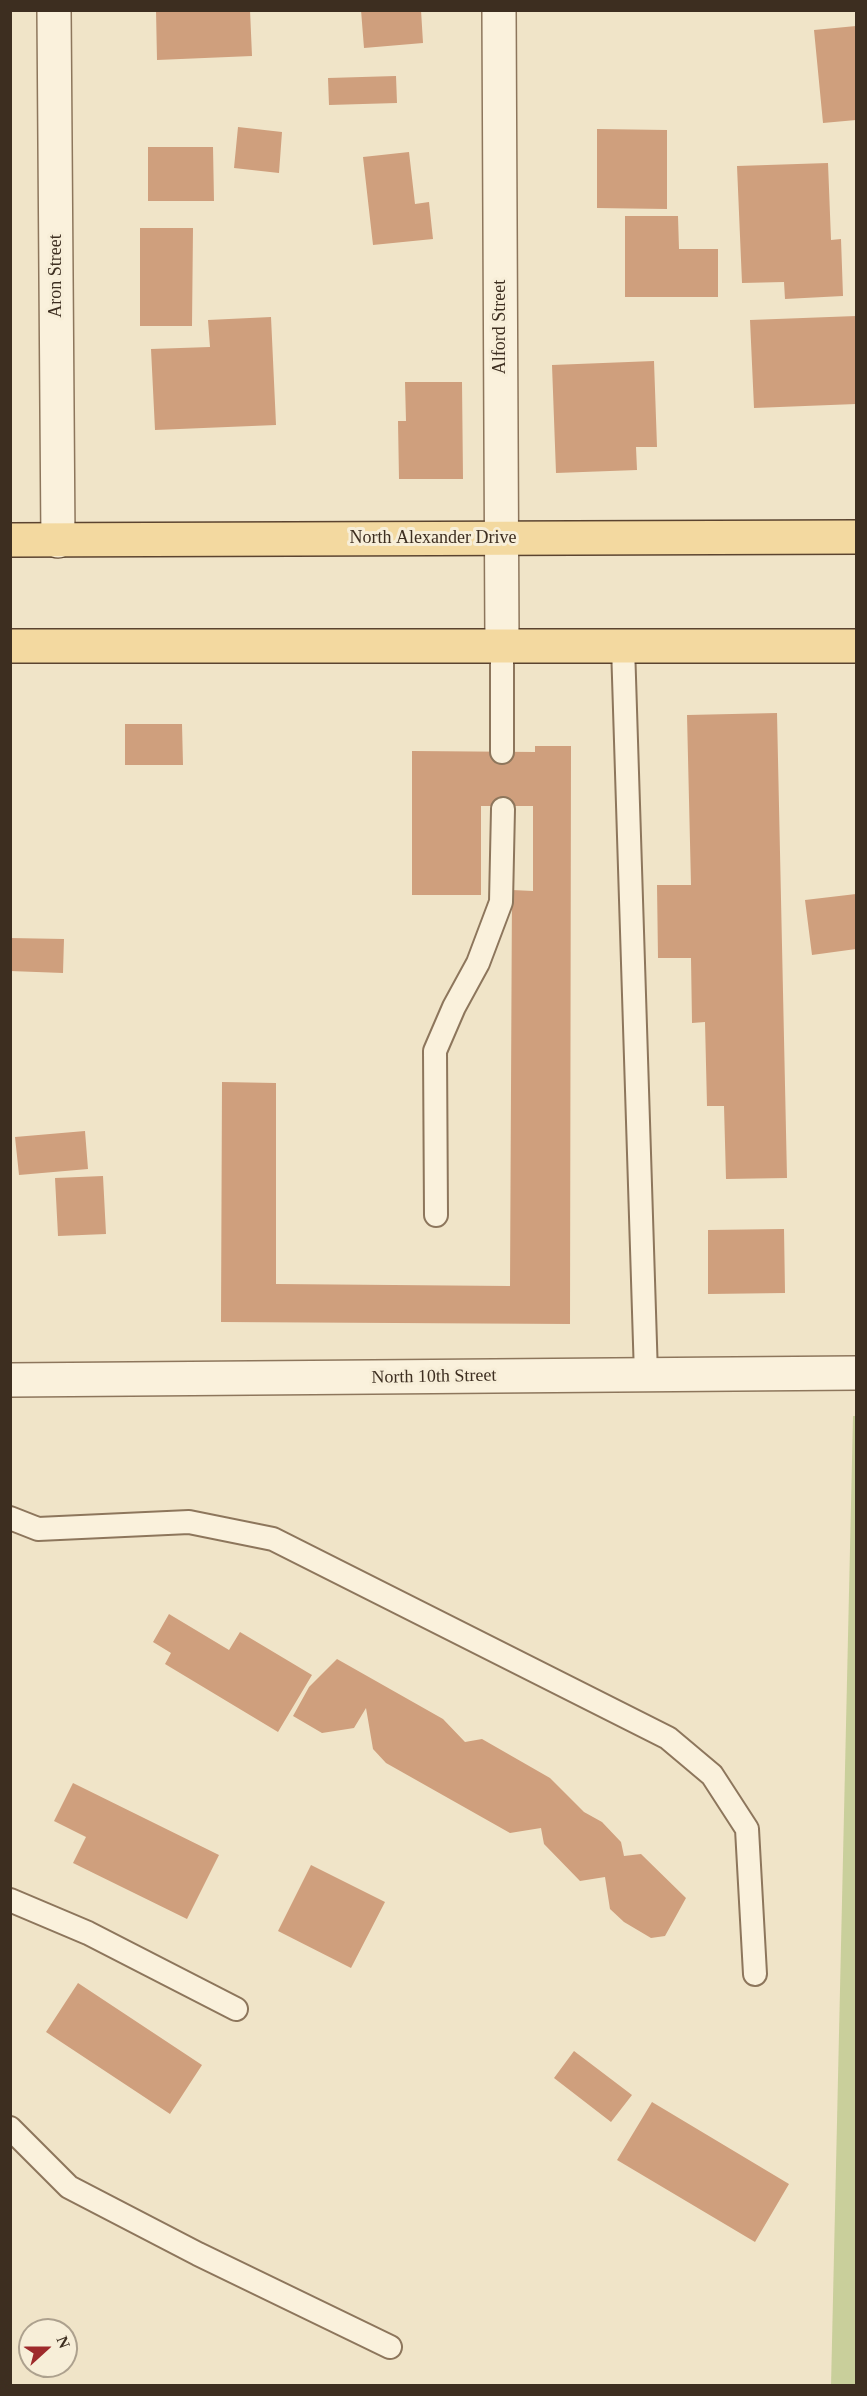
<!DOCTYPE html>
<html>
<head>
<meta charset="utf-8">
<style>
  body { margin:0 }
  #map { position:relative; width:867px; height:2396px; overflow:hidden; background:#f0e4c8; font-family:"Times New Roman",serif }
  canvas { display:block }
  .frame { position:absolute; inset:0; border:12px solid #3d2e20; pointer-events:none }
  .north { position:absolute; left:18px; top:2318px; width:60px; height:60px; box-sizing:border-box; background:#f7eed8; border:2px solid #ada18e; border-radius:50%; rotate:69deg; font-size:16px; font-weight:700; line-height:24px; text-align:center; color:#3d2e20 }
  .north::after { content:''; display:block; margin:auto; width:21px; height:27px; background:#9e2a2b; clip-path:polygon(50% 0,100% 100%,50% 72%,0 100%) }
</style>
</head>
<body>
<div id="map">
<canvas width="867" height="2396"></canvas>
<div class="frame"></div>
<div class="north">N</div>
</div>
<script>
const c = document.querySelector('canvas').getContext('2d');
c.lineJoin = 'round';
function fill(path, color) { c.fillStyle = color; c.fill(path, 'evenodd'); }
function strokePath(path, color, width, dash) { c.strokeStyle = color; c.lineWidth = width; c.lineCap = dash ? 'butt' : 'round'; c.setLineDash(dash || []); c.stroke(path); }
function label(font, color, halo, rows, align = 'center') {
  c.font = font + ' "Times New Roman",serif'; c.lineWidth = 6; c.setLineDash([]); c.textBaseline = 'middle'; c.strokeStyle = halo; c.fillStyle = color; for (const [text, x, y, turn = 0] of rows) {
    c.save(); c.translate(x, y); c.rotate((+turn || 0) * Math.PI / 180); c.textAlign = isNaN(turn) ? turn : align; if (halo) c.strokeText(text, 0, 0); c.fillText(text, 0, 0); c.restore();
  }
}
const green = new Path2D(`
  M853,1416H856V2385L831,2386Z`);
const building = new Path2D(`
  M156,10H250L252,56L157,60Z
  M361,10H421L423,43L364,48Z
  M856,26V120L823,123L814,30Z
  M396,76L397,103L329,105L328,78Z
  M238,127L282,132L279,173L234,168Z
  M597,129L667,130V209L597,208Z
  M148,147H213L214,201H148Z
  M409,152L415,204L429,202L433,239L373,245L363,157Z
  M828,163L831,240L841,239L843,296L785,299L784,282L742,283L737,166Z
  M625,216H678L679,249H718V297H625Z
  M140,228H193L192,326H140Z
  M856,316V404L754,408L750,320Z
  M271,317L276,425L155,430L151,349L210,347L208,320Z
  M654,361L657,447H636L637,470L556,473L552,365Z
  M405,382H462L463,479H399L398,421H406Z
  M777,713L787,1178L726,1179L724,1106H707L705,1022L692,1023L691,958H658L657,885H691L687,715Z
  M125,724H182L183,765H125Z
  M535,746H571L570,1324L221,1322L222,1082L276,1083V1284L510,1286L512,890L533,891V806H481V895H412V751L535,752Z
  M856,894V949L812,955L805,900Z
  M10,938L64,939L63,973L10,971Z
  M85,1131L88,1169L19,1175L15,1137Z
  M103,1176L106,1234L58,1236L55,1178Z
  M784,1229L785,1293L708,1294V1230Z
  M169,1614L229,1650L240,1632L312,1675L278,1732L165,1664L171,1653L153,1642Z
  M337,1659L443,1719L465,1742L482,1739L550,1778L584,1812L602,1822L621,1842L624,1856L641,1854L686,1898L665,1936L651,1938L624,1922L610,1909L605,1877L580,1881L544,1844L541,1828L510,1833L386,1763L373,1749L366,1708L354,1728L322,1733L293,1716L309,1687Z
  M73,1783L219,1855L187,1919L73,1863L86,1837L54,1821Z
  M311,1865L385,1902L351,1968L278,1931Z
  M78,1983L202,2065L170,2114L46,2032Z
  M574,2051L632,2095L611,2122L554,2078Z
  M652,2102L789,2184L755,2242L617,2160Z`);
const lane = new Path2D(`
  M502,644V752
  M623,646L646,1375
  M436,1215L435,1051L454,1007L478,963L501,902L503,809
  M10,1518L38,1529L189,1522L273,1539L668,1738L712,1775L747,1829L755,1974
  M10,1900L88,1933L236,2009
  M10,2128L69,2187L198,2254L390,2347`);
const street = new Path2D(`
  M54,10L58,541
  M499,10L502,644
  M10,1380L856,1373`);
const primary = new Path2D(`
  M10,540L856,537
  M10,646H856`);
const streetNames = [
  ["Aron Street",56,276,-90],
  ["Alford Street",500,327,-90],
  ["North Alexander Drive",433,538],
  ["North 10th Street",434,1377,-1]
];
fill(green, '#c9cf9b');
fill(building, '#cf9f7d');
strokePath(lane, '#8d765c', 26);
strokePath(street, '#8d765c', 36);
strokePath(primary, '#5b4430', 36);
strokePath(lane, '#faf1dc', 22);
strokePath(street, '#faf1dc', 33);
strokePath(primary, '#f3d9a0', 33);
label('18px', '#3d2e20', '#f7eed8', streetNames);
</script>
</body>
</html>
